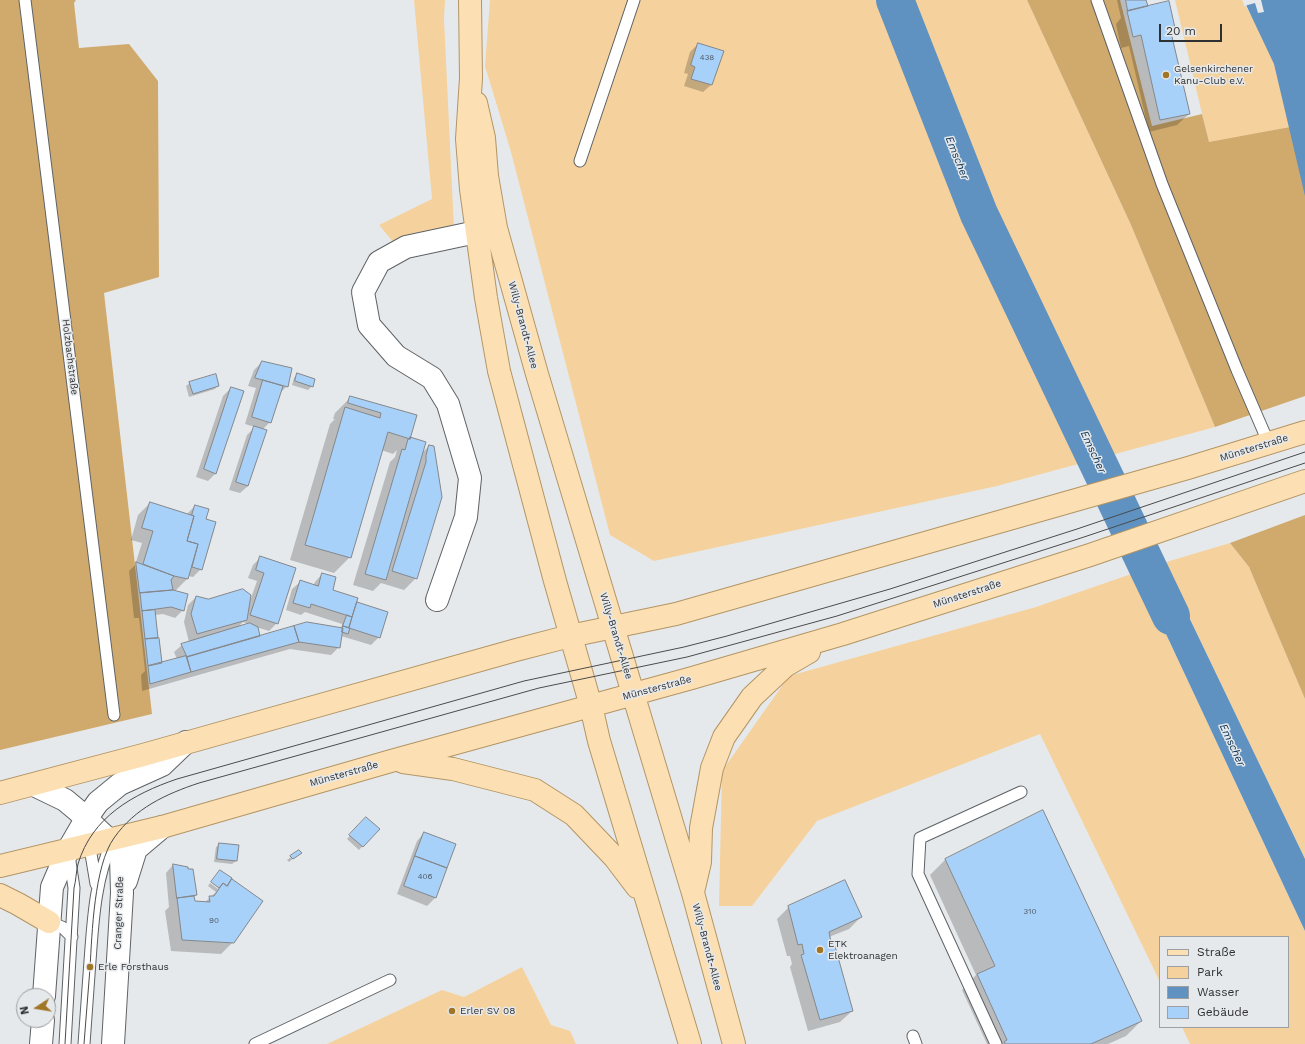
<!DOCTYPE html>
<html>
<head>
<meta charset="utf-8">
<style>
  body { margin:0 }
  #map { position:relative; width:1305px; height:1044px; overflow:hidden; background:#e6e9ec; font-family:"Work Sans",sans-serif }
  canvas { display:block }
  .legend { position:absolute; left:1159px; top:936px; width:130px; height:92px; box-sizing:border-box; background:#e6e9ec; border:1px solid #9d9fa1; margin:0; padding:5px 7px; list-style:none; font-size:12px; color:#2f3031 }
  .legend li { display:flex; align-items:center; gap:8px; height:20px }
  .legend b { width:20px; border:1px solid #9d9fa1 }
  .north { position:absolute; left:16px; top:988px; width:40px; height:40px; box-sizing:border-box; background:#e6e9ec; border:1px solid #9d9fa1; border-radius:50%; rotate:258deg; font-size:11px; font-weight:700; line-height:16px; text-align:center; color:#2f3031 }
  .north::after { content:''; display:block; margin:auto; width:14px; height:18px; background:#a17526; clip-path:polygon(50% 0,100% 100%,50% 72%,0 100%) }
  .scale { position:absolute; left:1159px; top:24px; width:63px; height:18px; box-sizing:border-box; border:2px solid #2f3031; border-top:0; padding-left:5px; font-size:12px; line-height:14px; white-space:nowrap; color:#2f3031; -webkit-text-stroke:3px #e6e9ec; paint-order:stroke }
</style>
</head>
<body>
<div id="map">
<canvas width="1305" height="1044"></canvas>
<ul class="legend">
<li><b style="height:5px;background:#fce0b3"></b>Straße</li>
<li><b style="height:11px;background:#f5d29d"></b>Park</li>
<li><b style="height:11px;background:#5f91c1"></b>Wasser</li>
<li><b style="height:11px;background:#a8d1fa"></b>Gebäude</li>
</ul>
<div class="north">N</div>
<div class="scale">20 m</div>
</div>
<script>
const c = document.querySelector('canvas').getContext('2d');
c.lineJoin = 'round';
function fill(path, color) { c.fillStyle = color; c.fill(path, 'evenodd'); }
function strokePath(path, color, width, dash) { c.strokeStyle = color; c.lineWidth = width; c.lineCap = dash ? 'butt' : 'round'; c.setLineDash(dash || []); c.stroke(path); }
function label(font, color, halo, rows, align = 'center') {
  c.font = font + ' "Work Sans",sans-serif'; c.lineWidth = 3; c.setLineDash([]); c.textBaseline = 'middle'; c.strokeStyle = halo; c.fillStyle = color; for (const [text, x, y, turn = 0] of rows) {
    c.save(); c.translate(x, y); c.rotate((+turn || 0) * Math.PI / 180); c.textAlign = isNaN(turn) ? turn : align; if (halo) c.strokeText(text, 0, 0); c.fillText(text, 0, 0); c.restore();
  }
}
const green = new Path2D(`
  M414,0H445L444,19L454,229L394,243L379,225L432,199Z
  M490,0H1027L1131,225L1215,427L997,486L654,561L610,535L511,152L485,66Z
  M1175,0H1242L1276,58L1290,127L1209,143Z
  M1230,543L1249,567L1305,699V859L1163,563Z
  M1137,572L1305,931V1044H1190L1182,1027H1288V937H1160V982L1040,734L817,821L752,906H719L722,771L789,676L1036,607Z
  M522,967L551,1025L570,1031L576,1044H327L442,990L464,997Z`);
const forest = new Path2D(`
  M0,0H76L74,3L79,48L129,44L158,81L159,277L104,293L152,714L0,750Z
  M1027,0H1120L1152,126L1202,114L1209,142L1290,127L1305,192V396L1215,427L1131,225Z
  M1305,515V699L1249,567L1230,543Z`);
const water = new Path2D(`
  M1245,0H1305V196L1274,64L1247,7Z
  M1163,563L1305,859V931L1137,572Z`);
const pier = new Path2D(`
  M1243,0H1261L1264,12L1258,13L1255,3L1244,6Z`);
const shadow = new Path2D(`
  M1117,0H1145L1147,7L1174,27L1170,31L1189,114L1177,125L1149,132L1129,46L1121,48L1116,24L1121,18Z
  M698,44L711,85L703,92L684,86L688,74L684,73L690,52Z
  M262,362L287,386L280,393L270,422L262,430L248,486L240,493L229,490L247,435L255,427L245,424L256,388L248,386L254,370Z
  M297,374L312,386L308,390L292,385L294,378Z
  M190,383L218,385L215,389L189,397L186,386Z
  M231,388L216,473L208,481L196,477L223,396Z
  M351,397L415,416L409,438L425,443L422,453L429,446L416,578L404,590L381,583L373,591L353,585L390,462L395,457L397,450L393,454L381,450L350,557L334,573L290,560L330,424L335,419H333L335,413Z
  M150,503L187,514L195,506L205,520L201,569L193,577L188,576L187,579L174,592L183,610L175,618L163,614L155,615L161,664L177,659L174,652L182,645L189,642L184,622L188,605L196,597L208,601H250L257,581L248,578L253,565L260,558L277,623L269,631L256,627L260,637L341,629L342,624L305,612L301,615L286,610L292,589L300,582L313,586L315,582L322,574L331,591L356,603L387,613L379,637L371,645L341,636L339,647L331,655L290,649L142,691L141,675L145,671L142,643L139,618H134L129,571L135,565L142,543L131,540L138,515ZM243,622L249,624L237,628Z
  M366,818L378,829L359,850L347,839Z
  M424,833L455,845L435,898L427,906L397,894L417,841Z
  M220,844L236,861L232,864L214,862L216,847Z
  M299,851L300,853L289,862L287,860Z
  M946,859L1141,1021L1126,1036L1108,1044H987L962,990L976,975L930,875Z
  M173,865L187,870L196,895L193,898L194,902L204,903L216,892L208,886L210,883L218,889L220,887L212,882L220,871L229,883L232,880L233,942L221,954L171,951L165,911L169,907L166,873Z
  M789,907L861,917L849,929L829,937L831,948L852,1011L840,1022L808,1031L790,967L792,964L790,956H787L777,919Z`);
const river = new Path2D(`
  M895,0L979,214L1171,616`);
const building = new Path2D(`
  M1126,0H1146L1148,6L1128,11Z
  M1169,1L1175,28H1170L1190,114L1160,120L1141,35L1133,37L1127,11Z
  M698,43L724,51L712,85L691,79L695,67L691,65Z
  M262,361L292,368L288,387L255,378Z
  M297,373L315,379L313,387L295,381Z
  M216,374L219,386L193,394L189,382Z
  M263,380L283,386L271,423L252,417Z
  M231,387L244,391L216,474L204,469Z
  M350,396L417,415L410,439L388,432L351,558L305,545L345,407L380,418L381,413L348,403Z
  M254,426L267,430L248,486L236,482Z
  M410,437L426,442L386,580L365,574L402,449L405,450L408,439H410Z
  M429,445L434,446L442,497L417,579L392,571L426,462V456Z
  M150,502L194,516L187,541L198,544L188,579L174,576L143,564L153,531L142,528Z
  M195,505L209,509L206,519L216,522L202,570L192,567L198,544L187,541L194,516L192,515Z
  M260,556L296,568L278,624L250,615L264,573L256,570Z
  M136,562L174,576L171,580L173,590L140,593Z
  M322,573L336,577L333,590L358,598L352,617L311,604L310,608L293,603L300,580L318,586Z
  M243,589L251,595L247,620L197,634L191,614L196,596L208,599Z
  M173,590L188,594L184,611L171,607L142,611L140,593Z
  M357,602L388,612L380,638L349,628Z
  M155,610L158,638L145,639L142,611Z
  M347,615L352,617L349,628L343,626Z
  M307,622L343,628L340,648L299,642L294,626Z
  M250,623L258,627L260,636L187,657L181,644Z
  M294,626L299,642L191,672L187,657Z
  M343,626L350,628L348,634L342,632Z
  M159,638L162,663L148,666L145,639Z
  M186,656L191,672L150,684L148,666Z
  M1043,810L1142,1021L1091,1044H1005L1004,1042L1007,1040L977,974L995,966L945,859Z
  M366,817L380,829L363,847L349,835Z
  M424,832L456,844L447,868L415,856Z
  M219,843L239,845L237,861L217,859Z
  M299,850L302,853L293,859L290,856Z
  M415,856L447,868L436,898L404,886Z
  M173,864L188,867V869H193L197,895L177,898Z
  M220,870L232,878L227,886L223,883L219,888L211,882Z
  M232,879L263,901L234,943L182,940L177,898L194,896L195,901L210,902L209,896H214L223,883L227,886Z
  M845,880L862,917L829,932L832,947L835,946L853,1011L820,1020L801,955L804,954L802,944L798,945L788,906Z`);
const service = new Path2D(`
  M25,0L114,715
  M1097,0L1162,184L1237,370L1269,444
  M580,161L634,0
  M89,842L96,884
  M49,922L62,927L72,937
  M913,1036L916,1044
  M65,1044L74,888L69,855
  M84,1044C86,1016 88,989 90,961C93,921 95,879 112,842
  M255,1044L390,980
  M996,1044L918,874L920,838L1021,792`);
const minor = new Path2D(`
  M437,600L466,517L470,478L448,404L432,378L396,356L369,325L363,292L379,262L406,247L495,228`);
const secondary = new Path2D(`
  M34,785L65,800L77,810L111,842L121,857L122,893L113,1044
  M126,881L136,849L162,827
  M44,996L52,887L68,850L86,819L98,802L120,784L162,765L186,742
  M41,1044L43,1020`);
const primary = new Path2D(`
  M470,0L471,78L467,139L471,189L486,298L499,371L555,581L591,706L599,741L690,1044
  M476,103L484,138L487,176L496,228L537,374L693,893L734,1044
  M403,762L453,769L535,790L574,815L615,858L637,887
  M0,793L143,755L516,650L570,636L676,614L1188,468L1305,432
  M0,866L162,827L391,761L692,678L843,634L1090,555L1305,481
  M693,892L700,862L701,828L712,768L724,737L752,697L785,666L809,652
  M0,895L18,904L49,922`);
const tram = new Path2D(`
  M65,1044L74,888C76,881 76,872 78,864C92,817 133,794 177,779L524,681L684,647L727,636L890,589L1077,529L1305,452
  M84,1044C86,1019 88,993 90,968C92,934 94,866 114,838C135,808 166,794 199,783L539,688L687,657L837,616L1081,538L1305,463`);
const markers = [
  [1166,75,4,"#a17526"],
  [820,950,4,"#a17526"],
  [90,967,4,"#a17526"],
  [452,1011,4,"#a17526"]
];
const numberNames = [
  ["438",707,58],
  ["406",425,877],
  ["310",1030,912],
  ["90",214,921]
];
const poiNames = [
  ["Gelsenkirchener",1174,69],
  ["Kanu-Club e.V.",1174,81],
  ["ETK",828,944],
  ["Elektroanagen",828,956],
  ["Erle Forsthaus",98,967],
  ["Erler SV 08",460,1011]
];
const streetNames = [
  ["Willy-Brandt-Allee",523,325,75],
  ["Holzbachstraße",70,357,83],
  ["Münsterstraße",1254,448,-17],
  ["Münsterstraße",967,594,-18],
  ["Willy-Brandt-Allee",616,636,73],
  ["Münsterstraße",657,688,-15],
  ["Münsterstraße",344,774,-16],
  ["Cranger Straße",119,913,-88],
  ["Willy-Brandt-Allee",707,947,75]
];
const waterNames = [
  ["Emscher",957,158,68],
  ["Emscher",1093,452,65],
  ["Emscher",1232,745,65]
];
fill(green, '#f5d29d');
fill(forest, '#d0aa6d');
fill(water, '#5f91c1');
fill(pier, '#e6e9ec');
fill(shadow, '#0003');
strokePath(river, '#5f91c1', 38);
fill(building, '#a8d1fa');
strokePath(building, '#84878a', 1);
strokePath(service, '#5f6264', 13);
strokePath(minor, '#5f6264', 24);
strokePath(secondary, '#5f6264', 24);
strokePath(primary, '#b39565', 24);
strokePath(service, '#fff', 11);
strokePath(minor, '#fff', 22);
strokePath(secondary, '#fff', 22);
strokePath(primary, '#fce0b3', 22);
strokePath(tram, '#4a4b4c', 1);
for (const [x, y, r, color] of markers) { const dot = new Path2D(); dot.arc(x, y, r, 0, 2 * Math.PI); c.fillStyle = color; c.fill(dot); strokePath(dot, '#e6e9ec', 1.5); }
label('8px', '#4d5863', null, numberNames);
label('10px', '#2f3031', '#e6e9ec', poiNames, 'left');
label('10px', '#2f3031', '#e6e9ec', streetNames);
label('italic 11px', '#093051', '#e6e9ec', waterNames);
</script>
</body>
</html>
